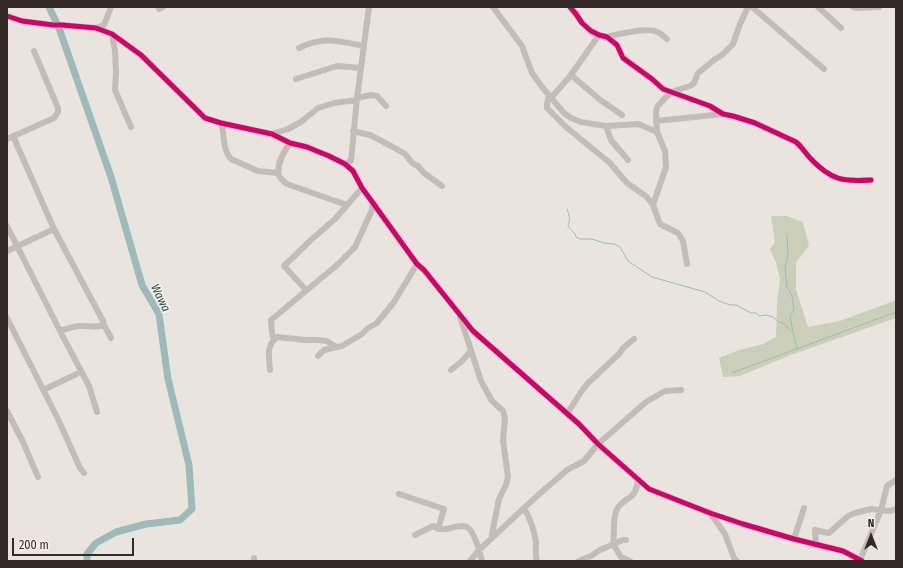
<!DOCTYPE html>
<html>
<head>
<meta charset="utf-8">
<style>
  body { margin:0 }
  #map { position:relative; width:903px; height:568px; overflow:hidden; background:#eae4de; font-family:"Fira Sans Condensed",sans-serif }
  canvas { display:block }
  .frame { position:absolute; inset:0; border:8px solid #332a27; pointer-events:none }
  .north { position:absolute; left:851px; top:516px; width:40px; height:40px; -webkit-text-stroke:3px #f8efe5; paint-order:stroke; rotate:0deg; font-size:11px; font-weight:700; line-height:16px; text-align:center; color:#332a27 }
  .north::after { content:''; display:block; margin:auto; width:14px; height:18px; background:#332a27; clip-path:polygon(50% 0,100% 100%,50% 72%,0 100%) }
  .scale { position:absolute; left:12px; top:538px; width:122px; height:18px; box-sizing:border-box; border:2px solid #332a27; border-top:0; padding-left:5px; font-size:12px; line-height:14px; white-space:nowrap; color:#332a27; -webkit-text-stroke:3px #f8efe5; paint-order:stroke }
</style>
</head>
<body>
<div id="map">
<canvas width="903" height="568"></canvas>
<div class="frame"></div>
<div class="north">N</div>
<div class="scale">200 m</div>
</div>
<script>
const c = document.querySelector('canvas').getContext('2d');
c.lineJoin = 'round';
function fill(path, color) { c.fillStyle = color; c.fill(path, 'evenodd'); }
function strokePath(path, color, width, dash) { c.strokeStyle = color; c.lineWidth = width; c.lineCap = dash ? 'butt' : 'round'; c.setLineDash(dash || []); c.stroke(path); }
function label(font, color, halo, rows, align = 'center') {
  c.font = font + ' "Fira Sans Condensed",sans-serif'; c.lineWidth = 3.5; c.setLineDash([]); c.textBaseline = 'middle'; c.strokeStyle = halo; c.fillStyle = color; for (const [text, x, y, turn = 0] of rows) {
    c.save(); c.translate(x, y); c.rotate((+turn || 0) * Math.PI / 180); c.textAlign = isNaN(turn) ? turn : align; if (halo) c.strokeText(text, 0, 0); c.fillText(text, 0, 0); c.restore();
  }
}
const green = new Path2D(`
  M771,216H787L803,222L809,246L796,262V289L808,327L840,321L896,300V318L791,355L740,376L723,377L719,358L739,350L763,344L776,337L777,304L780,279L776,263L770,249L775,243Z`);
const stream = new Path2D(`
  M567,209C569,215 571,218 568,225C569,230 575,231 576,237L580,239H592L604,243L614,244L620,247L628,261L652,277L705,292L719,301L730,305H736L751,313H756L759,316L766,315L773,317L779,322L783,323L793,333L797,348
  M787,235L788,256L785,268L787,287L792,296L794,310L790,316L793,332
  M732,373L896,312`);
const river = new Path2D(`
  M49,7L59,28L111,177L142,285L159,314L168,379L189,465L192,509L180,520L146,524L116,532L96,543L87,554V561`);
const minor = new Path2D(`
  M493,7L522,46L532,73L542,87L564,113L571,118L581,122L606,126L638,124L657,132
  M570,7L576,14L582,23L591,31L599,35L607,37L617,45L623,58L652,79L663,89L710,106L723,114L733,116L755,123L796,142C802,147 806,154 811,159C831,180 843,182 871,180
  M752,7L824,69
  M818,7L841,28
  M853,7L857,8L879,7
  M159,9L163,7
  M7,16L22,21L53,25H62L96,28L112,34L141,55L205,118L221,123L272,134L290,143L307,147L329,156L345,164L353,171L362,188L373,203L417,264L424,270L473,331L579,424L598,444L649,489L710,513L743,524L794,539L843,551L862,561
  M96,28L104,25L111,7
  M112,34L115,51L116,72L115,90L131,127
  M607,37C618,34 648,27 657,32C661,33 664,37 667,39
  M299,48C324,36 338,41 364,46
  M571,75L599,99L622,115
  M296,79L337,66L361,68
  M549,95L547,104V108L566,127L610,163L627,183L647,197L653,205L660,224L678,233L683,241L687,264
  M357,98L371,95L377,96L386,106
  M551,98L571,75L599,35
  M656,121L723,114
  M221,123C225,134 222,150 231,159L258,171L278,173
  M606,126L611,140L628,160
  M353,131L370,135L393,147L405,154L412,163L418,166L424,173L442,186
  M272,134L288,129L301,122L318,108L334,103L357,100
  M13,136L54,229L103,321L104,325L111,338
  M7,139L54,118L58,112V108L34,51
  M290,143C285,150 276,165 279,175C280,179 284,181 287,184L347,205
  M345,164L351,161L357,98L369,7
  M653,205L666,167L665,151L657,132L656,112L657,107L665,98L671,93L677,90L690,86L694,83L698,73L714,60L722,55L733,44L740,24L748,7
  M7,226L60,331L89,386L97,412
  M7,251L54,229
  M306,290L284,266L311,240L335,219L362,188
  M460,317L469,344L481,381L492,401L503,411L505,418L503,440L508,477L506,485L499,499L491,539
  M7,318L58,419L80,468L84,473
  M60,331C68,328 74,326 82,326C90,326 97,328 104,325
  M274,340L272,333L271,320L337,265L355,247L372,210L373,203
  M318,356L324,350L342,346L362,334L368,328L377,323L394,302L417,264
  M270,370C269,358 266,345 277,337L305,340H317L327,341L336,347
  M451,370L461,362L471,351
  M43,390L81,372
  M7,411L23,442L38,477
  M567,414L581,392L588,383L619,354L623,348L634,339
  M399,494L444,509L438,529
  M524,508C530,518 534,530 536,542C536,548 535,555 537,561
  M710,513L725,534L734,558L737,561
  M415,535L433,526C447,535 456,522 467,527C474,531 480,553 482,561
  M794,539L804,508
  M816,545L815,530L829,533L848,516L855,513L871,509L890,511L896,509
  M254,558V561
  M860,560L881,510L887,486L896,480
  M470,561L479,550L537,496L567,470L584,461L598,444L646,402L665,391L681,390
  M579,561L591,556L600,550L623,540H626
  M630,561L621,557L613,544C615,533 612,519 617,509C619,505 622,503 626,500C635,495 637,489 638,479`);
const cycleway = new Path2D(`
  M570,7L576,14L582,23L591,31L599,35L607,37L617,45L623,58L652,79L663,89L710,106L723,114L733,116L755,123L796,142C802,147 806,154 811,159C831,180 843,182 871,180
  M7,16L22,21L53,25H62L96,28L112,34L141,55L205,118L221,123L272,134L290,143L307,147L329,156L345,164L353,171L362,188L373,203L417,264L424,270L473,331L579,424L598,444L649,489L710,513L743,524L794,539L843,551L862,561`);
const waterNames = [
  ["Wawa",160,298,64]
];
fill(green, '#cbcfb9');
strokePath(stream, '#9cbbba', 1);
strokePath(river, '#9cbbba', 7);
strokePath(minor, '#c3bdb8', 6);
strokePath(cycleway, '#d6006c', 5);
label('italic 12px', '#1f4f52', '#f8efe5', waterNames);
</script>
</body>
</html>
